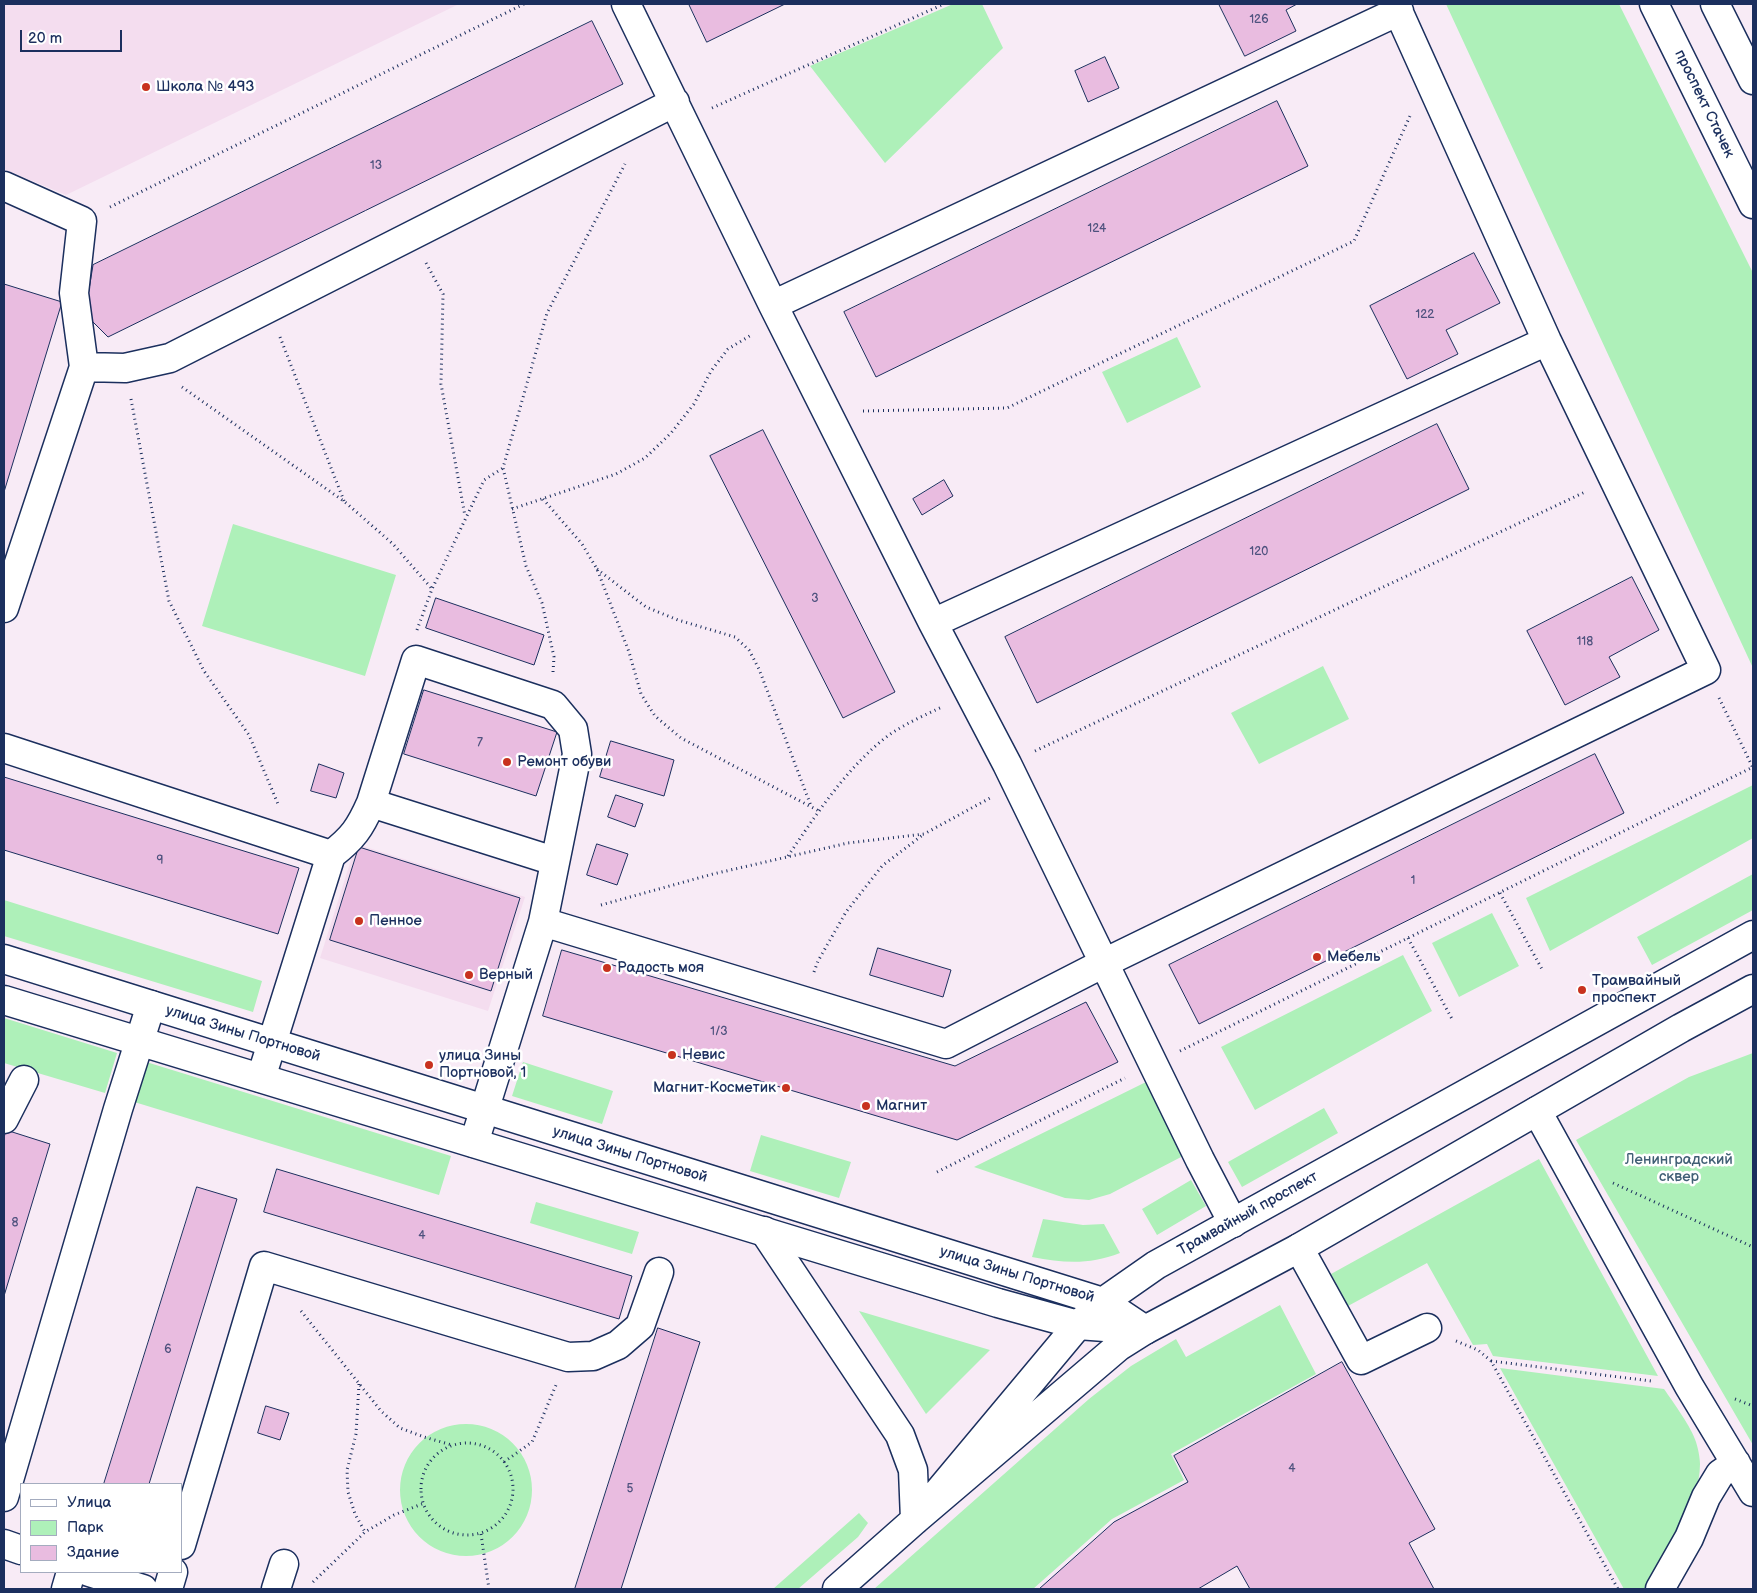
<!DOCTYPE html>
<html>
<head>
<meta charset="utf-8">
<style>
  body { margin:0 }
  #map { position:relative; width:1757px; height:1593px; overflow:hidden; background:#f8ebf6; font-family:"Balsamiq Sans",sans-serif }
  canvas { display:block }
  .frame { position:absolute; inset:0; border:5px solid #1b2f5e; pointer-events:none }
  .legend { position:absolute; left:20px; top:1483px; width:162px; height:90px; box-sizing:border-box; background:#fff; border:1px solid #a4acbf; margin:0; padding:6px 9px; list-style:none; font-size:15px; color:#1b2f5e }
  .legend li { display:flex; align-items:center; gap:10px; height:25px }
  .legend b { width:25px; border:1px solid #a4acbf }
  .scale { position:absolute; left:20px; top:30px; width:102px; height:22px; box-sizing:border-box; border:2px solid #1b2f5e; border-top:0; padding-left:6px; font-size:15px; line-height:18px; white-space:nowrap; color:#1b2f5e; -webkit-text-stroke:4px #fff; paint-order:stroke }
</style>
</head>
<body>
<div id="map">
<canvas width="1757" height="1593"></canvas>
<div class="frame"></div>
<ul class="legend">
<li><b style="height:6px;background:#fff"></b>Улица</li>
<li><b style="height:14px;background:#aef0b9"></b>Парк</li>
<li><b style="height:14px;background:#e9bce0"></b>Здание</li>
</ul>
<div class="scale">20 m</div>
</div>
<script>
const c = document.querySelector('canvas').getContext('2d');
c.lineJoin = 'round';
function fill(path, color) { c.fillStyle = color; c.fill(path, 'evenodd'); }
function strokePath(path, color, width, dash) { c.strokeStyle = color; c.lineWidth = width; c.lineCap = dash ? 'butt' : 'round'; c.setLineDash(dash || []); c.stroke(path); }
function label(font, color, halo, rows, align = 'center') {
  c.font = font + ' "Balsamiq Sans",sans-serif'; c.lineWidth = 5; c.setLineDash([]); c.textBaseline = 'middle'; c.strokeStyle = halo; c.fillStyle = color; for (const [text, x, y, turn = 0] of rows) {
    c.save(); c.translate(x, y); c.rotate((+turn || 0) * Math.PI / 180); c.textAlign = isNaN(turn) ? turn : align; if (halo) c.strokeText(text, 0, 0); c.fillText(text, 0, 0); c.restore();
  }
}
const built = new Path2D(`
  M4,4H456L457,5L66,195L4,169Z
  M356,844L525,897L488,1011L320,958Z`);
const green = new Path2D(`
  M953,4H982L1003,48L885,163L810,66Z
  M1446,4H1619L1753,273V668Z
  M1177,337L1201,387L1127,423L1102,372Z
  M233,524L396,575L365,676L202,626Z
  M1323,666L1349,719L1259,764L1231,713Z
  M1753,785V838L1550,951L1526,898Z
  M1753,874V910L1652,965L1637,937Z
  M4,900L262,981L253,1012L4,936Z
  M1492,913L1519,966L1459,997L1432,943Z
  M1403,955L1432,1011L1255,1110L1221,1047Z
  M4,1018L117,1053L105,1093L4,1063Z
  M1753,1053V1445L1576,1140L1689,1077Z
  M143,1061L451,1156L439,1195L131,1101Z
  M523,1062L613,1091L602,1124L512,1096Z
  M1146,1082L1183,1156L1110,1194L1089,1200L1065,1198L974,1167Z
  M1324,1108L1338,1133L1242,1187L1228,1162Z
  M761,1135L851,1162L839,1198L750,1171Z
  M1539,1159L1658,1376L1493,1356L1487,1344L1473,1345L1427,1263L1348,1306L1331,1274Z
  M1191,1180L1206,1206L1157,1235L1142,1209Z
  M536,1202L639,1232L632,1254L530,1223Z
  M1043,1219L1083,1225L1104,1224L1120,1253C1089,1265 1064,1263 1032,1257Z
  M1280,1305L1316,1374L1171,1454L1184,1480L1112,1519L1033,1589H874L1089,1399L1131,1366L1176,1339L1186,1357Z
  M859,1311L990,1350L926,1414Z
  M1500,1368L1664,1389C1673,1402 1692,1428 1696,1442C1698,1448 1700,1458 1700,1464C1700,1503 1668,1559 1644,1589H1624Z
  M400 1490a66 66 0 1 1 132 0a66 66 0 1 1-132 0Z
  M859,1513L868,1523L858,1537L798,1589H773Z`);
const building = new Path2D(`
  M689,4H785L707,42Z
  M1219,4H1297L1286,10L1296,31L1245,56Z
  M592,21L623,84L108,337L85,314L93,265Z
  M1105,57L1119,88L1088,102L1075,71Z
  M1277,101L1308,166L876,377L844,312Z
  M1474,253L1500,303L1446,330L1458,354L1407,379L1370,306Z
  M4,284L62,302L4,492Z
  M1437,424L1469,489L1037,703L1005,637Z
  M763,430L895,692L843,718L710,456Z
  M944,480L953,496L922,515L913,499Z
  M1632,577L1659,630L1609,657L1620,677L1565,705L1527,631Z
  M436,598L544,635L534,665L426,628Z
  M424,690L557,732L536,796L404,754Z
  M611,741L674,760L664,796L600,777Z
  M1595,754L1624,813L1199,1024L1169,965Z
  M319,764L344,773L336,798L311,791Z
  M4,777L299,868L278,934L4,850Z
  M616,795L643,804L635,827L608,817Z
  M597,844L628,854L617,885L587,875Z
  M359,847L520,898L491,991L330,940Z
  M878,948L951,970L943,997L870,975Z
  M562,950L955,1066L1086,1002L1118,1062L957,1140L543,1016Z
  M6,1130L50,1144L4,1296V1139Z
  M277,1169L632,1276L619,1319L264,1212Z
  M197,1187L237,1199L180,1384L149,1484H104Z
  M658,1328L700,1342L664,1454L621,1589H575Z
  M1342,1362L1435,1529L1409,1543L1434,1589H1250L1237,1566L1198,1589H1039L1114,1522L1188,1482L1174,1456Z
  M266,1406L289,1413L280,1440L258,1433Z`);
const path = new Path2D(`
  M712,108L944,4
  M110,207L524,4
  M426,263L443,294L441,384L465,516
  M280,337L344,501
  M182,387L345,502L393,544L432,589
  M131,399L169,601L204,671L249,735L278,804
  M863,411L1007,408L1354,241L1410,116
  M543,499L582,544L597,569L629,652L641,694L655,716L681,738L819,811
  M512,509L616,474L645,458L671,433L694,404L711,371L728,349L753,334
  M597,569L646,607L678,620L735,637L749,650L759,669L811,806
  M417,630L432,589L484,480L503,468
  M553,672L554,657L542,603L526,566L503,468L547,313L625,164
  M1719,698L1753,768
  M1035,751L1585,492
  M788,856C816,815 845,770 885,738C902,725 923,716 942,707
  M1500,893L1543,971
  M601,905L713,874L848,843L924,834L990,798
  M1408,938L1452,1019
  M814,972L818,961L846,912L882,866L924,834
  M1180,1051L1753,767
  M937,1172L1125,1078
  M1613,1183L1753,1247
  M301,1311L381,1411L400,1428L424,1437L452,1445
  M1456,1341L1478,1350L1491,1361L1618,1589
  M1491,1361L1651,1381
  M359,1384L356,1434L347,1470L348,1492L355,1514L365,1532
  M1735,1399L1753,1406
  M421 1489a46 46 0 1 1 92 0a46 46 0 1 1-92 0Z
  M504,1462L532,1442L556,1385
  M481,1534L489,1589
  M313,1582L365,1532L394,1515L422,1504`);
const minor = new Path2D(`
  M626,4L773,305L933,623L1007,764L1200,1160L1233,1223
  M4,186L82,221L74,293L84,367L4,608
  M773,305L1399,11
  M84,367L125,368L170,358L675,102
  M933,623L1547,341
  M4,748L331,855
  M371,803L554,861
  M261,1078L331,855C353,838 360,828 371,803L416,660L553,705L573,729L577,754L543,922L946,1044L1104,963L1706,670L1547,341L1395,4
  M1537,1111L1689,1386L1753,1492
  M4,1119L24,1080
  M474,1143L543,922
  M764,1231L900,1435L913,1470L915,1520
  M1299,1248L1361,1360L1427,1328
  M4,1497L118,1109L151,1005
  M4,1544L21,1550
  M181,1545L264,1266L568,1357L593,1356L618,1345L640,1326L659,1272
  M89,1572L143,1589
  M66,1589L71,1572
  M168,1589L173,1572
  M276,1589L284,1564
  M837,1589L915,1520L1118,1347L1145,1330L1103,1302L1078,1325L915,1520
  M1660,1589L1689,1538L1706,1497L1720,1474L1736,1463`);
const major = new Path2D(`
  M1654,4L1753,204
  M1715,4L1753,80
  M4,959L1103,1302L1156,1265L1753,935
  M4,1000L998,1303L1078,1325L1145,1330L1299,1248L1681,1028L1753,989`);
const markers = [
  [146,87,5,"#c8321e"],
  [507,762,5,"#c8321e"],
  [359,921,5,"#c8321e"],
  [1317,957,5,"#c8321e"],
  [607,968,5,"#c8321e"],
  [469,975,5,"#c8321e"],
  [1582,990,5,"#c8321e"],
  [672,1055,5,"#c8321e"],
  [429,1065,5,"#c8321e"],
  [786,1088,5,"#c8321e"],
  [866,1106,5,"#c8321e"]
];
const numberNames = [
  ["126",1259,20],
  ["13",376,166],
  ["124",1097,229],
  ["122",1425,315],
  ["120",1259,552],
  ["3",815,599],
  ["118",1585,642],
  ["7",480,743],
  ["9",160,861],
  ["1",1413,881],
  ["1/3",719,1032],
  ["8",15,1223],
  ["4",422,1236],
  ["6",168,1350],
  ["4",1292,1469],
  ["5",630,1489]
];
const poiNames = [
  ["Школа № 493",156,87],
  ["Ремонт обуви",517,762],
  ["Пенное",369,921],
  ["Мебель",1327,957],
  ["Радость моя",617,968],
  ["Верный",479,975],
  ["Трамвайный",1592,981],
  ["проспект",1592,998],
  ["Невис",682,1055],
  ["улица Зины",439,1056],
  ["Портновой, 1",439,1073],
  ["Магнит-Косметик",776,1088,"right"],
  ["Магнит",876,1106]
];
const streetNames = [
  ["проспект Стачек",1704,104,64],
  ["улица Зины Портновой",243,1034,17],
  ["улица Зины Портновой",630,1155,17],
  ["Трамвайный проспект",1248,1214,-29],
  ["улица Зины Портновой",1017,1275,17]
];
const parkNames = [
  ["Ленинградский",1679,1160],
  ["сквер",1679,1177]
];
fill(built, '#f4ddef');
fill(green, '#aef0b9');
fill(building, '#e9bce0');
strokePath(building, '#1b2f5e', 1);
strokePath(minor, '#1b2f5e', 31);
strokePath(major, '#1b2f5e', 31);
strokePath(path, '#1b2f5e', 3, [1, 4]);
strokePath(minor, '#fff', 28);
strokePath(major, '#fff', 28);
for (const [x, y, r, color] of markers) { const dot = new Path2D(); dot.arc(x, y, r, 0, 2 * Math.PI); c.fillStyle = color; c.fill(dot); strokePath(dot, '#fff', 2); }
label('12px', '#4e527e', null, numberNames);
label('15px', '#1b2f5e', '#fff', poiNames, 'left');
label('15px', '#1b2f5e', '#fff', streetNames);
label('15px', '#405f75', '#fff', parkNames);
</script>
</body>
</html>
